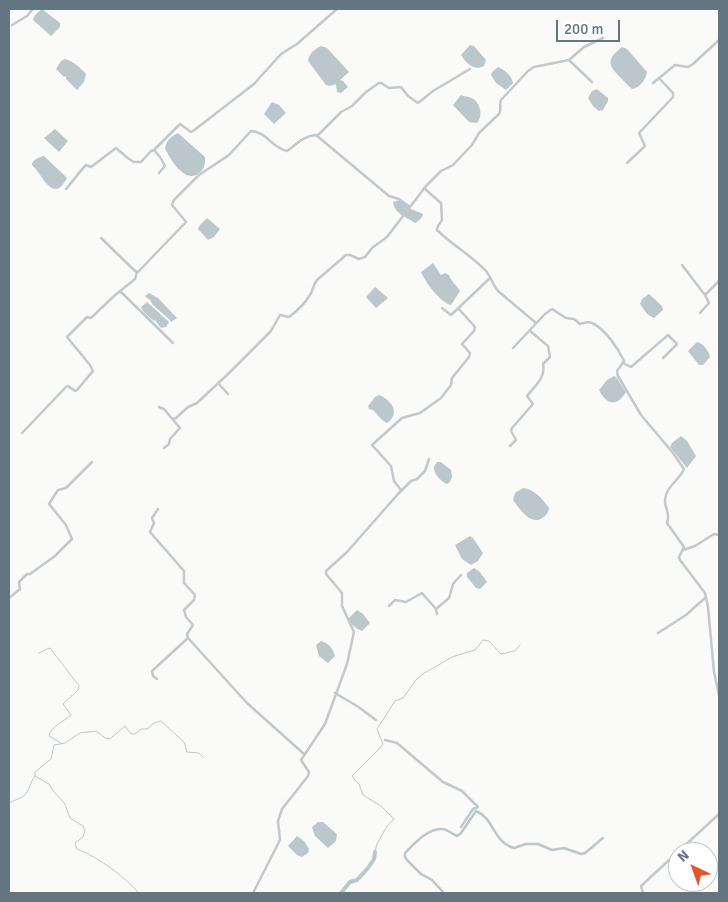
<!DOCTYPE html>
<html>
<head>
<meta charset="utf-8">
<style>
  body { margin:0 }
  #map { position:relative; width:728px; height:902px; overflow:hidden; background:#fafaf8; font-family:Signika,sans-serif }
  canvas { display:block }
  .frame { position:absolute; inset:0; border:10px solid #657683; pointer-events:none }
  .north { position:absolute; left:668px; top:842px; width:50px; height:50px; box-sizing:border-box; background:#fff; border:1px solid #c1c8cd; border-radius:50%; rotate:318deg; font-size:14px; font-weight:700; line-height:20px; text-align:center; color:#657683 }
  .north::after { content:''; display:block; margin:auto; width:18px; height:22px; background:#e4572e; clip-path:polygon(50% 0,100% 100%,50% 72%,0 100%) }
  .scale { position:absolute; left:556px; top:20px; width:64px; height:22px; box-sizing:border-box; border:2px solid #657683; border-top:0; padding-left:6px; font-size:15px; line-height:18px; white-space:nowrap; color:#657683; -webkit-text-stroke:4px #fff; paint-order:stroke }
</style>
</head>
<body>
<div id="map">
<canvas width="728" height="902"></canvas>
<div class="frame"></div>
<div class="north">N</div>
<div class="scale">200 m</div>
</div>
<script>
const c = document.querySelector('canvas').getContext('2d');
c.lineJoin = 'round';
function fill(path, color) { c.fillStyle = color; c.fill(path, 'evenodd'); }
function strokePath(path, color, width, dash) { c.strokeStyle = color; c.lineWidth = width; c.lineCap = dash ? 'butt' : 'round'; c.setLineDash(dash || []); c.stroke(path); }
const water = new Path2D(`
  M42,9L60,23V27L51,36L33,20L35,15Z
  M470,45L474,46L486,60L484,66C474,71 467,64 461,55Z
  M321,46L327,48L349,72L340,80L343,81L348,87L341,93L337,92L336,84L330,86L326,85L308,61C309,54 314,49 321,46Z
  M622,47L627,49L647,72C646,79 640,88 632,89C626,84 622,79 617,74C606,62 610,57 622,47Z
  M65,59C73,61 81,68 86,74L84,82L77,90L66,79V76L64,77L56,69L61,61Z
  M498,67C505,70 512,76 513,83L506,90L496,83L491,75L492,72Z
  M597,89L608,98V101L603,110L599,111L593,106L588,98L592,91Z
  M461,95C464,97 467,96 469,97C480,100 484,115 477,123L469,122L453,105Z
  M272,102L279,105L286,113L274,124L264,114Z
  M55,129L68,141L59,152L44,138Z
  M178,133L205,157C205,165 205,169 198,174C184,183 170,159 165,148C167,140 170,137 178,133Z
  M44,156L67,178C53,205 43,175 32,165C32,160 39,157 44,156Z
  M400,200L411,209L423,214C423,217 418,222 415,223C406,217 394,213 393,202Z
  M207,218L220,229L214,237L208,240L198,229L199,226Z
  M433,263L441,275L445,273L449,275C451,282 457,285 460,291L451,305C441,303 425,282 421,272Z
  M375,287L388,298L376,308L366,297Z
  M149,293L158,298L177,318L171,322L170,320L153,305L150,300L147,298L145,296Z
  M649,294L662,306L663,310L654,318L647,314L640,304L642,299Z
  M147,302L169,322L166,327L161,328L155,320L154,321L143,311L141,307Z
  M697,342C703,343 709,351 710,357L703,365H699L688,351Z
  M614,376L616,377L626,392C616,408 606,404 599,390L607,380Z
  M379,395C392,400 401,414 387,423C379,420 376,409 369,409L368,406L375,397Z
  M681,436L687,441L696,456L687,468L670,447L672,443Z
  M437,462H441L451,470L452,477L450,482L447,484C441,482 433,473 434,467Z
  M523,488C534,489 543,499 549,508C548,513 547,515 542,518C531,526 519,508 513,500L515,493Z
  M470,536L473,538L483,553L478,561L471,565L462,559L455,545Z
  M474,568L480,572L487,582L480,589L476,588L467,577V573Z
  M357,610L363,614L370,623L362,631C356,629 350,624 349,618Z
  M321,641C328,643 333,648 335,656L328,663L319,656L316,645Z
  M318,822H323L337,834L336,841L328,848L315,836L312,827Z
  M297,836L304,841L309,849L308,853L302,857L297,855L288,846Z`);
const stream = new Path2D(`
  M39,653L47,649L50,648L79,686L78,690L63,704L71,715C63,722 51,726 49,736L61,743
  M9,803C14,800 21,799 25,795C29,791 30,782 35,776
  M375,852L377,844L387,826L394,819L381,806L363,795L359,784L354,779L352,776L379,749L383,744L377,729L395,701L403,698L416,680L423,674L452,657L475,650L483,640L489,641L501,654L515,651L520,645
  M139,893C121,874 101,859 77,849L75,843L83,837L85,831L83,826L70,818L65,804L54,792L49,784L35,776V772L51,759L54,745L65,743L80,733L96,731L105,738L110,739L125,726L131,734H135L141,729H147L154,723L161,721L184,742L187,752L199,753L204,758`);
const canal = new Path2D(`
  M444,893L432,880L421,874L407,860L405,857V853C414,844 428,828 442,829C447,829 452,834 457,836L461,833L476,811C494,818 493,842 514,848L526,844H538L552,850L564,848L581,854L585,853L603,838`);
const river = new Path2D(`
  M341,893L350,882L357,880L368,868L374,859L375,852`);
const street = new Path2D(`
  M12,25L27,16L33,9
  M569,60L592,82
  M653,83L675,65L688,67L693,64L719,40
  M317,136L341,112L352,106L366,92L379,83H381L389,88L401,87L408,96L418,103L433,91L470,69
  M154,150L180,124L191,132L193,131L254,84L281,54L297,44L337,9
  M627,163L645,146L639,133L673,97V93L659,78
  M424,188L441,203L442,220L438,226L437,230C452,245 471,255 486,271C491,277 493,285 498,291L536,323
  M66,189C73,181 79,172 86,165L91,167L116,148L129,159L134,162H141L151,151L154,150L160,157L165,166L159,173
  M101,238L135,271L138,272L186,222L172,205L174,200L199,175L229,155L251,131C267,132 272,148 287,151C297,144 303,136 316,135L389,196L399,199L410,207
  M682,265L705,295
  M121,292L173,343
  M442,308L451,315L489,279
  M700,313L709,303L705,295L719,281
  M513,348L545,314L552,309L566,318L574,319L580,324C584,323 588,321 592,323C605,329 618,348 624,361L617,371L618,376L641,415L673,453L684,469C679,481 666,486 665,500C664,509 671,511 667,523L684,547L679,557L680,560L705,593L708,607L714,672L719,695
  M623,363L631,367L668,335L677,344L663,358
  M218,383L228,394
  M159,407L164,409L180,428L170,439L169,444L164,448
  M173,419L176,418L188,407L197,403L227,375L271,331L280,315L289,317C297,311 305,303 310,295C313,290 313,285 317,280L346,255H350L359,259L365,257L372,248L387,237L426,186L441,171L453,165L472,145L479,133L499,114C502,109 499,105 501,100L528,71L534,67L569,60L584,47L603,38
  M22,433L66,387L68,386L75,391L77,390L93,371L90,365L67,337L87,317L91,318L114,296L135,279L137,272
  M510,446L516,440L511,431L512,428L533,404L527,396C535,386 546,377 543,364L550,357L548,346L530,331
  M401,490L394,481L391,466L372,445L402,418L420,413L441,398L451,385L452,378L469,357L470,353L462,344L474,331L475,327L458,308
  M158,509L152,518L154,523L150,532L184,571V583L195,595L194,600L184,610L186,617L193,625L187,634L188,638L247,703L304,754
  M683,550L695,546L714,534L719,535
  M9,598L20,589L19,582L27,574H30L55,556L72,539L66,525L49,504L58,490L66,488L92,462
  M389,606L395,600L406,602L422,593L436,609L437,614
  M436,609L449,598L453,584L461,575
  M658,633L686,615L705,598
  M157,679L153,676L152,671L188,638
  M335,693L357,706L376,720
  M385,740L397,743L443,782L462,791L478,807L473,809L461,827
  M253,893L280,840L278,821L282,809L308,776L309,772L301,760L325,724L347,664L354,632L342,606V593L326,574V571L347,552L398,494L411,481L417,479L425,471L429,459
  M643,893L641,886L719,814`);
fill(water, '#bbc7cb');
strokePath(stream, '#bbc7cb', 1);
strokePath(canal, '#bbc7cb', 2.5);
strokePath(river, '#bbc7cb', 4);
strokePath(street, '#c3c8cc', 2.5);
</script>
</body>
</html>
